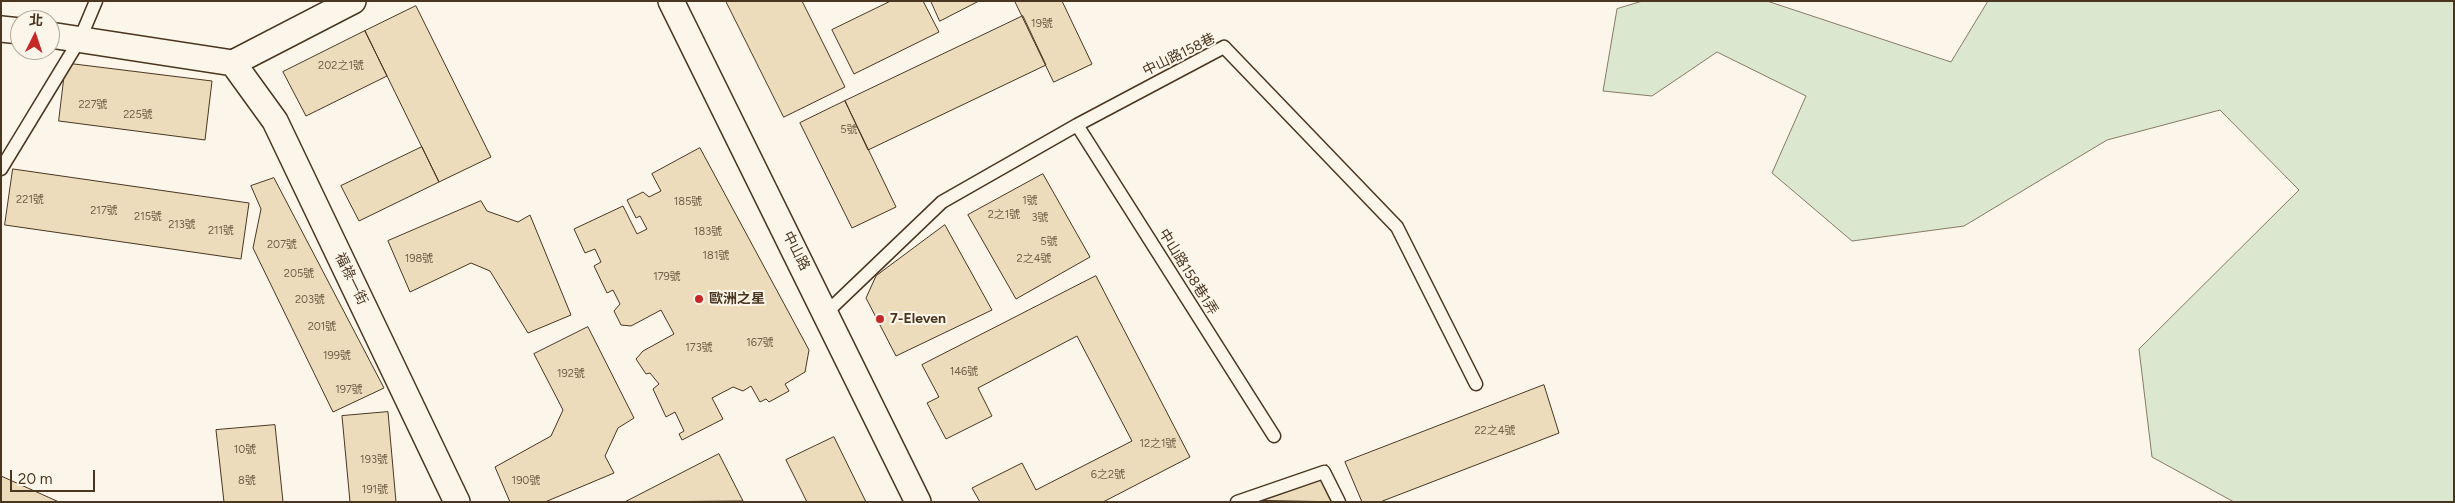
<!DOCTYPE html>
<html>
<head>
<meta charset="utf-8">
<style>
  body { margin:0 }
  #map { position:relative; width:2455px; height:503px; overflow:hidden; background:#fbf6e9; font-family:Figtree,"Noto Sans TC",sans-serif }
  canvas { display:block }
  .frame { position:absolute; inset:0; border:2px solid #4a3520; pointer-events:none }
  .north { position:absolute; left:10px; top:10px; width:50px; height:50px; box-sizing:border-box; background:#fbf6e9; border:1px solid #b4a999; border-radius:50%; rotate:4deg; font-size:14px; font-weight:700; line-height:20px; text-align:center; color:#4a3520 }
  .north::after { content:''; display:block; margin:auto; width:18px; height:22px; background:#c62828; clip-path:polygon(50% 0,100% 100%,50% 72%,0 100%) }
  .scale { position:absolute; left:10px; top:470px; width:85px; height:22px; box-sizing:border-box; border:2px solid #4a3520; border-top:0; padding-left:6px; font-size:15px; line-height:18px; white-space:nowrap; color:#4a3520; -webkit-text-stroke:4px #fbf6e9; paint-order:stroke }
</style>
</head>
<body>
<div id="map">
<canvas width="2455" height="503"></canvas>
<div class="frame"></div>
<div class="north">北</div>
<div class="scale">20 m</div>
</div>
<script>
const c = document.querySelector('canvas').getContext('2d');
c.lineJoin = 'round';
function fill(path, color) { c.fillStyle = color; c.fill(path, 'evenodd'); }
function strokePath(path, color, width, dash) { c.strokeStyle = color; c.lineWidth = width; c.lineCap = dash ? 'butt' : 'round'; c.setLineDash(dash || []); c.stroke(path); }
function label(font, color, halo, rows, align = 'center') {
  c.font = font + ' Figtree,"Noto Sans TC",sans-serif'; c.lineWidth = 4; c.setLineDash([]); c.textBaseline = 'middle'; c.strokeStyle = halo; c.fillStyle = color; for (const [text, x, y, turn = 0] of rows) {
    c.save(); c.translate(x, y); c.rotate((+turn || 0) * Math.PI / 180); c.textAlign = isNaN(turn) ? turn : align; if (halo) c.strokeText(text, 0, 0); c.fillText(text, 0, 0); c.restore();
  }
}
const green = new Path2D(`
  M1643,1H1767L1951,62L1988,1H2454V502H2234L2152,457L2139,349L2299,190L2220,110L2107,140L1964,226L1852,241L1772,173L1806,96L1717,52L1652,96L1603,91L1617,9Z`);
const building = new Path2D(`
  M726,1H802L845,87L784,117Z
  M891,1H923L939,32L854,74L832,30Z
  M931,1H979L940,21Z
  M1015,1H1062L1092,64L1054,82Z
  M416,6L491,157L439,182L365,31Z
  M1023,16L1046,65L868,150L845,101Z
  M365,31L387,76L306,116L283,72Z
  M66,63L212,81L205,140L59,121Z
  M845,101L896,207L852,228L800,123Z
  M422,147L439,182L359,221L341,186Z
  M700,148L809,350L805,372L785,384L789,391L769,402L766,399L760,402L751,386L743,391L733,387L712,398L723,419L682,440L679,434L684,431L675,412L666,417L653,389L659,384L650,373L646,374L636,359L643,351L674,334L661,310L631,326L621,325L614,311L620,304L613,290L607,293L594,266L601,262L595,249L585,253L574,229L623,206L637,234L647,229L640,216L636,218L627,200L643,192L649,197L661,191L652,174Z
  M13,169L249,203L241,259L5,225Z
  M1043,174L1090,257L1016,299L968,215Z
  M274,178L384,388L333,412L253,248L261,209L251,186Z
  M481,201L487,211L518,222L530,215L571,315L528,333L490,271L471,263L410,292L388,241Z
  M945,225L992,310L896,356L866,298L876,276Z
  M1096,276L1190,457L1103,502H980L972,488L1022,463L1036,490L1132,441L1077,336L978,388L992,416L946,439L927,403L939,397L922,365Z
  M588,327L634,418L618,428L605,456L614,473L545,502H510L495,467L551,436L563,410L534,354Z
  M1544,385L1559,433L1380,502H1362L1345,462Z
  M388,412L396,502H350L342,416Z
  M275,425L283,502H224L216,430Z
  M834,437L866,502H807L786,460Z
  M719,454L743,501L625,502Z
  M1327,465L1342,502L1241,500Z
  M1,476L59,502H1Z`);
const service = new Path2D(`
  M1077,125L1274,436
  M1,169L80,39L96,1
  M826,313L942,202L1077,125L1224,47L1397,227L1476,384
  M1237,502L1324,472L1339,502`);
const minor = new Path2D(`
  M671,1L918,502
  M1,29L20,31
  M50,35L233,63L275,121L457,502
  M233,63L353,1`);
const markers = [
  [699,299,5,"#c62828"],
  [880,319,5,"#c62828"]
];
const numberNames = [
  ["19號",1042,24],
  ["202之1號",341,66],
  ["227號",93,105],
  ["225號",138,115],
  ["5號",849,130],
  ["221號",30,200],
  ["1號",1030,201],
  ["185號",688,202],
  ["217號",104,211],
  ["2之1號",1004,215],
  ["215號",148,217],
  ["3號",1040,218],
  ["213號",182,225],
  ["211號",221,231],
  ["183號",708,232],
  ["5號",1049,242],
  ["207號",282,245],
  ["181號",716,256],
  ["198號",419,259],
  ["2之4號",1034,259],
  ["205號",299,274],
  ["179號",667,277],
  ["203號",310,300],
  ["201號",322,327],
  ["167號",760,343],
  ["173號",699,348],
  ["199號",337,356],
  ["146號",964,372],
  ["192號",571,374],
  ["197號",349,390],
  ["22之4號",1495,431],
  ["12之1號",1158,444],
  ["10號",245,450],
  ["193號",374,460],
  ["6之2號",1108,475],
  ["8號",247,481],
  ["190號",526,481],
  ["191號",375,490]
];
const streetNames = [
  ["中山路158巷",1179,55,-26],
  ["中山路",796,251,63],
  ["中山路158巷1弄",1188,272,58],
  ["福祿一街",351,279,64]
];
const poiNames = [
  ["歐洲之星",709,299],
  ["7-Eleven",890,319]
];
fill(green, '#dce7d0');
strokePath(green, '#887966', 1);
fill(building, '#ecdcbc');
strokePath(building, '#4a3520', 1);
strokePath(service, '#4a3520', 15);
strokePath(minor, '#4a3520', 28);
strokePath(service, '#fbf6e9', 12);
strokePath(minor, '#fbf6e9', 25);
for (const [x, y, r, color] of markers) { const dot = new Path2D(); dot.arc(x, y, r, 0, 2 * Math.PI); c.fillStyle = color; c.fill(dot); strokePath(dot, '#fbf6e9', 2); }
label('11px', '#725f47', null, numberNames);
label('14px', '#4a3520', '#fbf6e9', streetNames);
label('bold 14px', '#4a3520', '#fbf6e9', poiNames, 'left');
</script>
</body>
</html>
